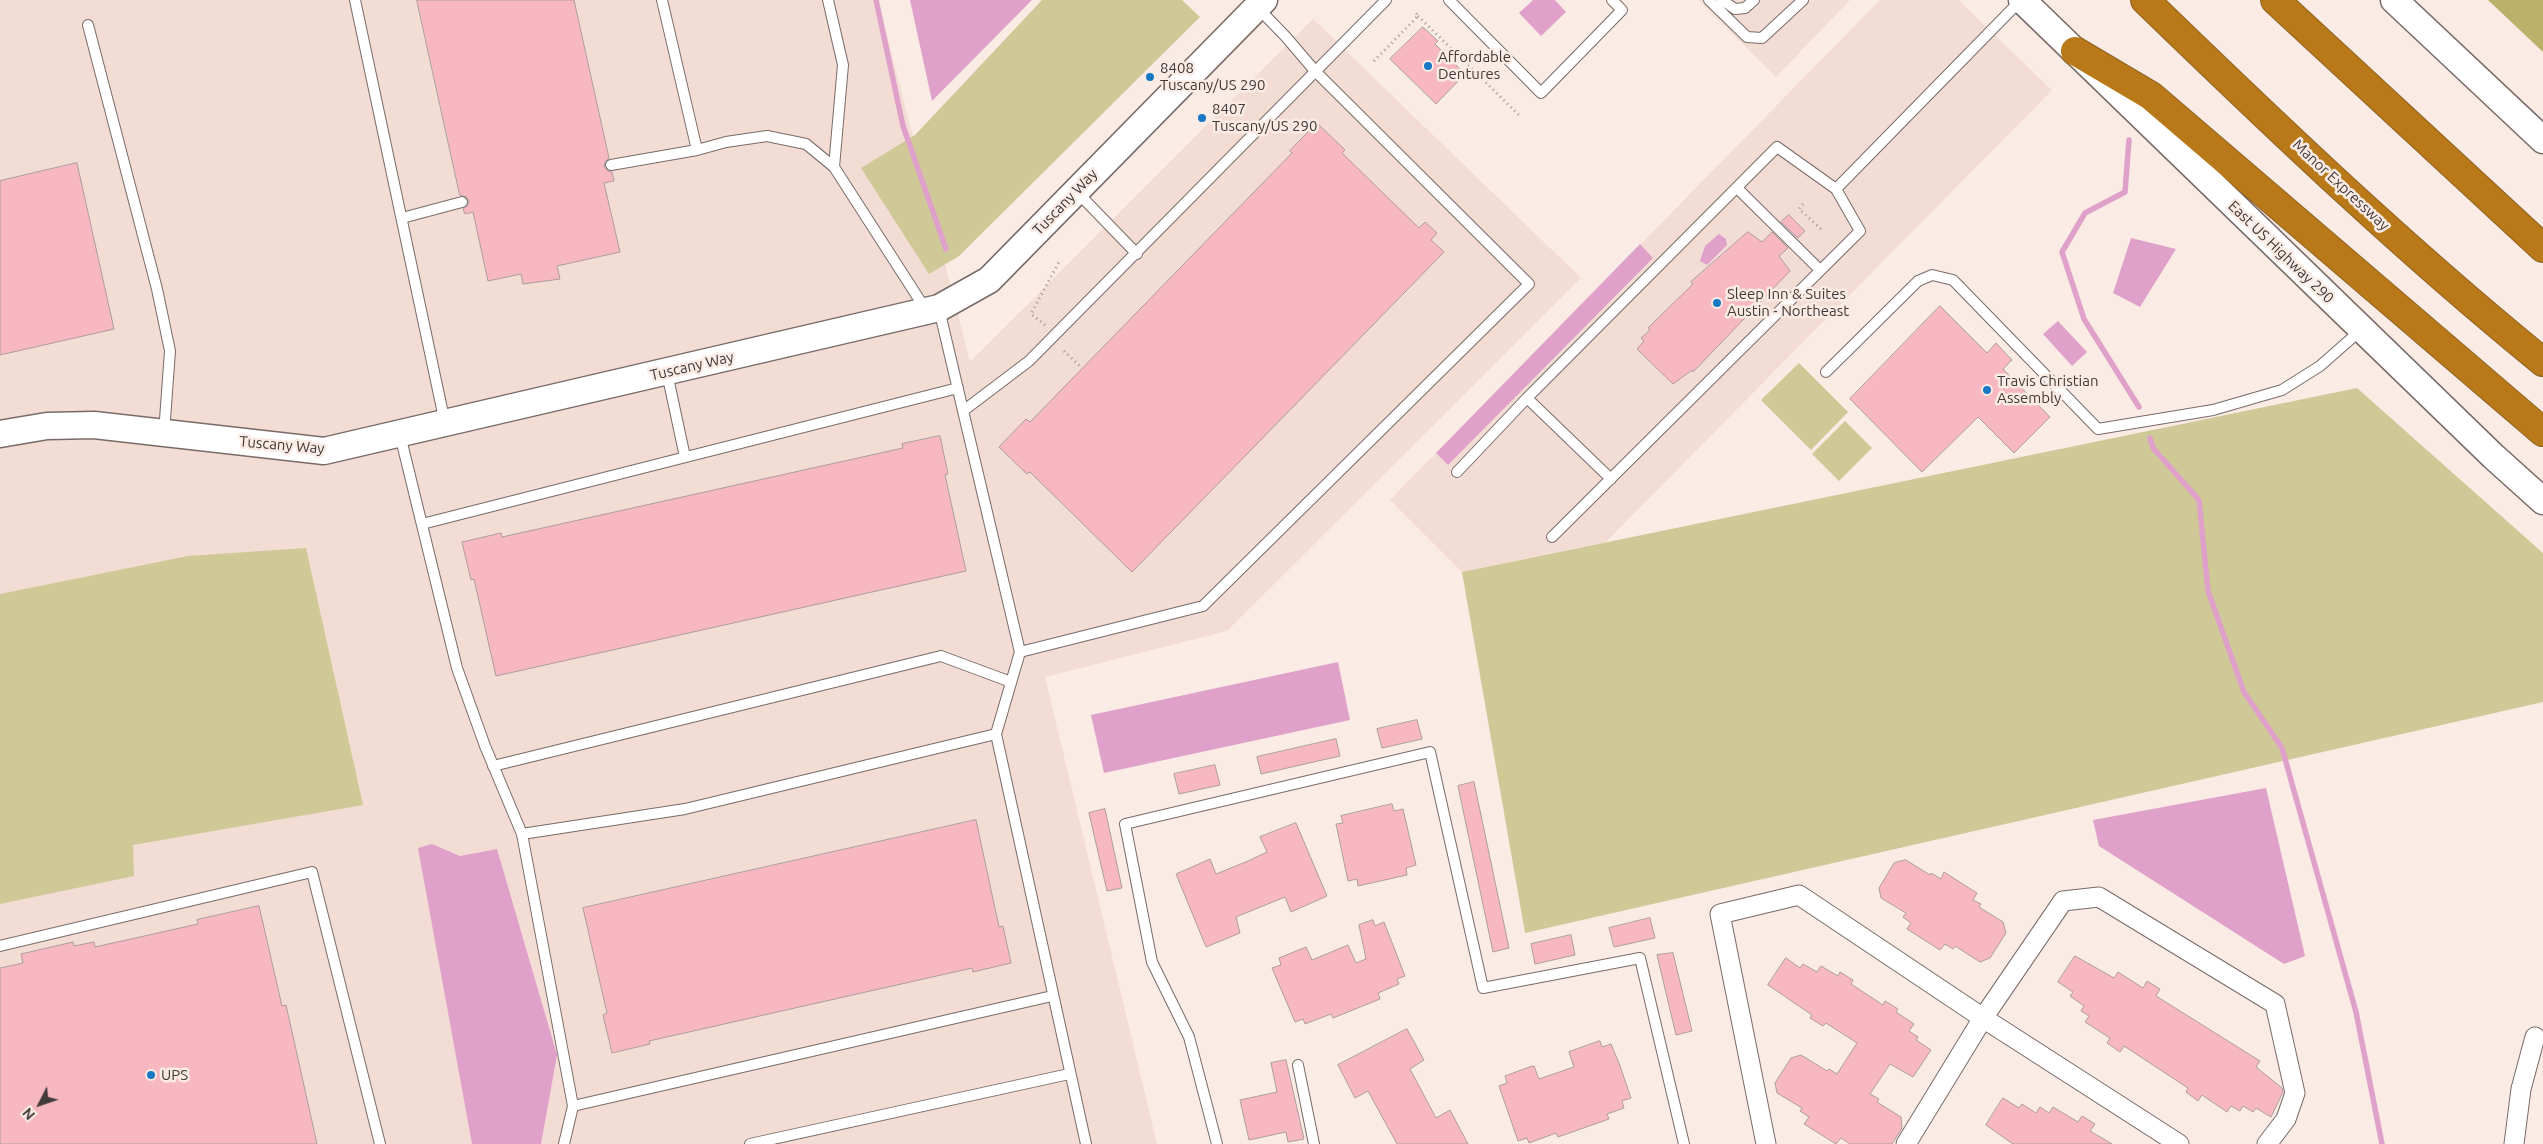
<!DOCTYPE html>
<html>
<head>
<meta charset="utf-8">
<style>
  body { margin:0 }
  #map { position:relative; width:2543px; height:1144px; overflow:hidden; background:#faebe5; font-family:Ubuntu,sans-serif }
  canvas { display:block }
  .north { position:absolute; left:15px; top:1079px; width:50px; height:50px; -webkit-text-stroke:4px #faebe5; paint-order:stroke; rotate:229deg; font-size:14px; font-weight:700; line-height:20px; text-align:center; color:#403a38 }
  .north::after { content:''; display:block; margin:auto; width:18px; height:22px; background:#403a38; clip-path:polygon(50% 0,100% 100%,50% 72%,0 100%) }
</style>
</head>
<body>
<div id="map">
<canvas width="2543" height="1144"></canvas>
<div class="north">N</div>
</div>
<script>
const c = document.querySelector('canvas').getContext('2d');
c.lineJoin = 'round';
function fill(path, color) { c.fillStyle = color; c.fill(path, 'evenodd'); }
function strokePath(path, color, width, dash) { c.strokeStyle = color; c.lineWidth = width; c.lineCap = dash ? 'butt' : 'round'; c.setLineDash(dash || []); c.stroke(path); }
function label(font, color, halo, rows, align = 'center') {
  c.font = font + ' Ubuntu,sans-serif'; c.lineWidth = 5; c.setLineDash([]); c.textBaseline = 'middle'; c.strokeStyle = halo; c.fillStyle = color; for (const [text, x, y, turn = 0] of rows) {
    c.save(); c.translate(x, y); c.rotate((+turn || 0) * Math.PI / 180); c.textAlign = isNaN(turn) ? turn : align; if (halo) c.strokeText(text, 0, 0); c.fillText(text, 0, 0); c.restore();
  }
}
const built = new Path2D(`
  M0,0H878L970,362L1313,19L1581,278L1227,631L1045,677L1157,1144H0Z
  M1698,0H1850L1776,77Z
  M1880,0H1958L2052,90L1606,542L1462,572L1390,500Z`);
const green = new Path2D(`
  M1042,0H1182L1200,17L959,256L929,274L861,168L915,135Z
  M1799,363L1848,412L1811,450L1761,400Z
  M2357,388L2543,553V702L1525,933L1462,572Z
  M1845,421L1872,448L1839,481L1812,454Z
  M306,548L363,805L133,845L134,876L0,904V594L188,556Z`);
const forest = new Path2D(`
  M2488,0H2543V52Z`);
const water = new Path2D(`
  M910,0H1032L932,101Z
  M1533,0H1555L1566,12L1541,36L1519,13Z
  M1719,234L1726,239L1727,245L1707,265L1700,261L1705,246Z
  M2131,238L2176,249L2140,307L2113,293Z
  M1640,244L1653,258L1448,465L1436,453Z
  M2058,321L2087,352L2072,366L2043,334Z
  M1338,662L1350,720L1104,773L1091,715Z
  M2266,788L2305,956L2284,964L2099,846L2093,820Z
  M432,844L460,856L497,849L557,1055L541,1144H472L418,848Z`);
const stream = new Path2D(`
  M876,0L903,126L946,249
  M2129,140L2125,192L2085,213L2062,252L2084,319L2139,407
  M2150,438L2153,448L2199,500L2208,591L2244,692L2282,748L2356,1012L2382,1144`);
const building = new Path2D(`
  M417,0H574L609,158L605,162L604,167L608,171L612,172L614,181L604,183L620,252L557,266L560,279L523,284L521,274L488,281L473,212L465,214L463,209L467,206L469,201L466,197L460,195Z
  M1423,27L1438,41L1435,44L1465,74L1436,104L1390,59Z
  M1317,123L1345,150L1342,153L1419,228L1425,222L1437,233L1431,240L1444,252L1132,572L1030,472L1027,474L999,447L1026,419L1030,422L1292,153L1290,151Z
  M77,163L114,329L0,355V181Z
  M1789,215L1805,231L1798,238L1781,222Z
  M1748,232L1762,242L1772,232L1788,248L1779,256L1790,271L1693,372L1692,370L1673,384L1637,349L1644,341L1641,338L1650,330L1648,328L1693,284L1691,282Z
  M1940,306L1987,353L1996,343L2012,360L2003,369L2050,417L2014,453L1978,417L1922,472L1850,399Z
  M940,436L948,474L945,475L966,571L496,676L474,579L471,580L462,542L501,533L502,537L903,448L902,444Z
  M1417,720L1422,739L1382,748L1377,729Z
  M1336,739L1340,756L1261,774L1257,757Z
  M1215,765L1220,785L1179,794L1174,774Z
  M1474,782L1509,948L1493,952L1458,786Z
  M1392,804L1394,811L1403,809L1416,865L1406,868L1407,875L1358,886L1357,879L1348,881L1336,824L1343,823L1341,816Z
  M1105,809L1122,888L1107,891L1089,813Z
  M976,820L999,927L1003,926L1011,963L973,972L972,968L649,1041L650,1044L612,1053L603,1015L607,1013L583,908Z
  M1296,823L1327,896L1291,912L1285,897L1236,917L1240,933L1206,947L1176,874L1210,859L1216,874L1248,861L1267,852L1260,837Z
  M1906,860L1930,875L1931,873L1941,879L1944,872L1969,888L1977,893L1973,900L1981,904L1979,907L2003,922L2006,933L1990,958L1980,962L1955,946L1953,949L1945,944L1940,950L1907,929L1911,923L1903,917L1906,913L1881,898L1879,888L1894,863Z
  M259,906L282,1006L286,1005L317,1144H0V968L23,963L21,954L73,942L74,946L94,942L95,947L198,924L197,920Z
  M1650,918L1655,938L1614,947L1609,928Z
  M1373,920L1375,926L1384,922L1405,976L1397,979L1399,984L1378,993L1380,999L1333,1018L1331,1014L1305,1024L1303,1019L1295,1022L1272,968L1281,965L1279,958L1306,947L1312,960L1348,945L1356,963L1366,959L1359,925Z
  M1571,935L1575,955L1535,964L1531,944Z
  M1673,953L1692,1031L1676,1035L1657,955Z
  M2075,956L2114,978L2118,972L2143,988L2147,981L2160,989L2156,996L2260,1061L2256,1067L2282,1088L2283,1092L2271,1117L2256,1108L2253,1112L2243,1106L2240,1111L2231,1106L2227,1112L2202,1095L2198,1101L2186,1092L2188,1088L2124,1046L2120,1052L2107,1043L2110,1038L2085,1022L2089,1016L2081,1011L2084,1006L2070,996L2073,992L2058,982Z
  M1786,958L1800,968L1803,964L1817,972L1821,966L1838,976L1840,972L1853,980L1851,984L1883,1005L1885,1001L1898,1009L1896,1012L1914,1024L1909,1031L1918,1037L1916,1040L1931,1050L1913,1077L1890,1064L1870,1094L1879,1099L1877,1102L1901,1117L1902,1128L1892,1144H1850L1841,1138L1836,1144L1804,1124L1809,1117L1800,1111L1802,1108L1777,1093L1775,1083L1791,1058L1801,1055L1827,1071L1829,1069L1837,1074L1857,1043L1826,1023L1823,1026L1810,1018L1812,1015L1768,985Z
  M1407,1029L1424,1060L1410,1069L1436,1118L1450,1110L1468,1144H1397L1368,1091L1355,1098L1338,1065Z
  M1600,1041L1602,1047L1611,1044L1619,1063L1631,1098L1622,1101L1624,1108L1607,1114L1609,1119L1558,1137L1556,1133L1529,1143L1527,1138L1518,1141L1499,1086L1507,1083L1505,1076L1532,1066H1534L1539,1079L1574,1067L1569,1052Z
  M1286,1060L1304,1139L1288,1142L1286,1132L1249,1140L1240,1100L1277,1092L1271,1063Z
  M2003,1098L2019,1108L2022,1104L2036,1113L2040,1107L2049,1113L2053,1107L2078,1122L2082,1116L2095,1124L2090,1131L2112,1144H2013L1986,1125Z`);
const path = new Path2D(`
  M1418,16L1521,117
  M1374,61L1418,16L1416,13
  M1803,204L1799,209L1821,229
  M1045,325L1031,314L1060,260
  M1064,351L1082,368`);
const lane = new Path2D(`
  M355,0L445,423
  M662,0L697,150
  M828,0L843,65L834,167
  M1449,0L1541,93L1622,10L1612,0
  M1709,0L1747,37L1762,38L1803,0
  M1722,0L1735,9L1745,8L1754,0
  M88,25L157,289L170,351L164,433
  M611,165L697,150L726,142L767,136L806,144L834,167L926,310
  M1737,188L1820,270
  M1836,189L2021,0
  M1077,192L1137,254
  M402,218L462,202
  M939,309L1020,652L996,734L1086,1144
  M1826,372L1918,281L1932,275L1953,280L2098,429L2213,410L2282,390L2320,366L2361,330
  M667,373L685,457
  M1527,398L1611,479
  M963,411L1029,361L1386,0
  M400,435L457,668L485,746L522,834
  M1457,472L1527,398L1777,147L1836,189L1860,231L1552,537
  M422,524L958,388
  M1020,652L1203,606L1529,284L1315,71L1286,37L1258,8
  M493,766L941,656L1011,682
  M0,946L312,872L380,1144
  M1298,1065L1314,1144
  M573,1106L1052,996
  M564,1144L573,1106L522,834L685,809L996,734
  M750,1144L1069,1074
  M1217,1144L1189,1037L1152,962L1125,824L1430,752L1483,988L1640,958L1684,1144`);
const street = new Path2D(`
  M1766,1144L1720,914L1799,895L1983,1018L2179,1144
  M1906,1144L1983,1018L2063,901L2099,897L2275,1004L2295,1093L2286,1119L2267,1144
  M2514,1144L2521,1089L2535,1037`);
const secondary = new Path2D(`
  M2022,0L2493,456L2543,501
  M2394,0L2543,140
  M0,434L47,426L94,425L324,451L939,308L989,280L1264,0`);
const highway = new Path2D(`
  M2145,0C2274,125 2404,249 2543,362
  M2275,0L2543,248
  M2075,51L2151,96L2543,432`);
const markers = [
  [1428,66,5,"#1778c4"],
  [1150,77,5,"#1778c4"],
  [1202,118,5,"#1778c4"],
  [1717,303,5,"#1778c4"],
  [1987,390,5,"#1778c4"],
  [151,1075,5,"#1778c4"]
];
const poiNames = [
  ["Affordable",1438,57],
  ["Dentures",1438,74],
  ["8408",1160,68],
  ["Tuscany/US 290",1160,85],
  ["8407",1212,109],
  ["Tuscany/US 290",1212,126],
  ["Sleep Inn & Suites",1727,294],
  ["Austin - Northeast",1727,311],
  ["Travis Christian",1997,381],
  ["Assembly",1997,398],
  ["UPS",161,1075]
];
const streetNames = [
  ["Manor Expressway",2341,185,43],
  ["Tuscany Way",1065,202,-46],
  ["East US Highway 290",2281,252,44],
  ["Tuscany Way",692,366,-13],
  ["Tuscany Way",282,445,5]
];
fill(built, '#f3dcd4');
fill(green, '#cfc998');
fill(forest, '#bbb16b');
fill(water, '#dfa1ca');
strokePath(stream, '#dfa1ca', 5.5);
fill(building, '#f7b8c1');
strokePath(building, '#ac9d9f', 1);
strokePath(lane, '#786b67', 12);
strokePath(street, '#786b67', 21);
strokePath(secondary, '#786b67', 29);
strokePath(highway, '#8f6324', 30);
strokePath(path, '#a19793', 3, [1, 4]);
strokePath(lane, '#fff', 10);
strokePath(street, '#fff', 19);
strokePath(secondary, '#fff', 26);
strokePath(highway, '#b97919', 28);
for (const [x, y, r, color] of markers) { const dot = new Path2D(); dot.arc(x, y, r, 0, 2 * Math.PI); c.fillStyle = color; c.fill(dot); strokePath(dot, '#faebe5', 2); }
label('15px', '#403a38', '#faebe5', poiNames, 'left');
label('15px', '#403a38', '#faebe5', streetNames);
</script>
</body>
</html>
